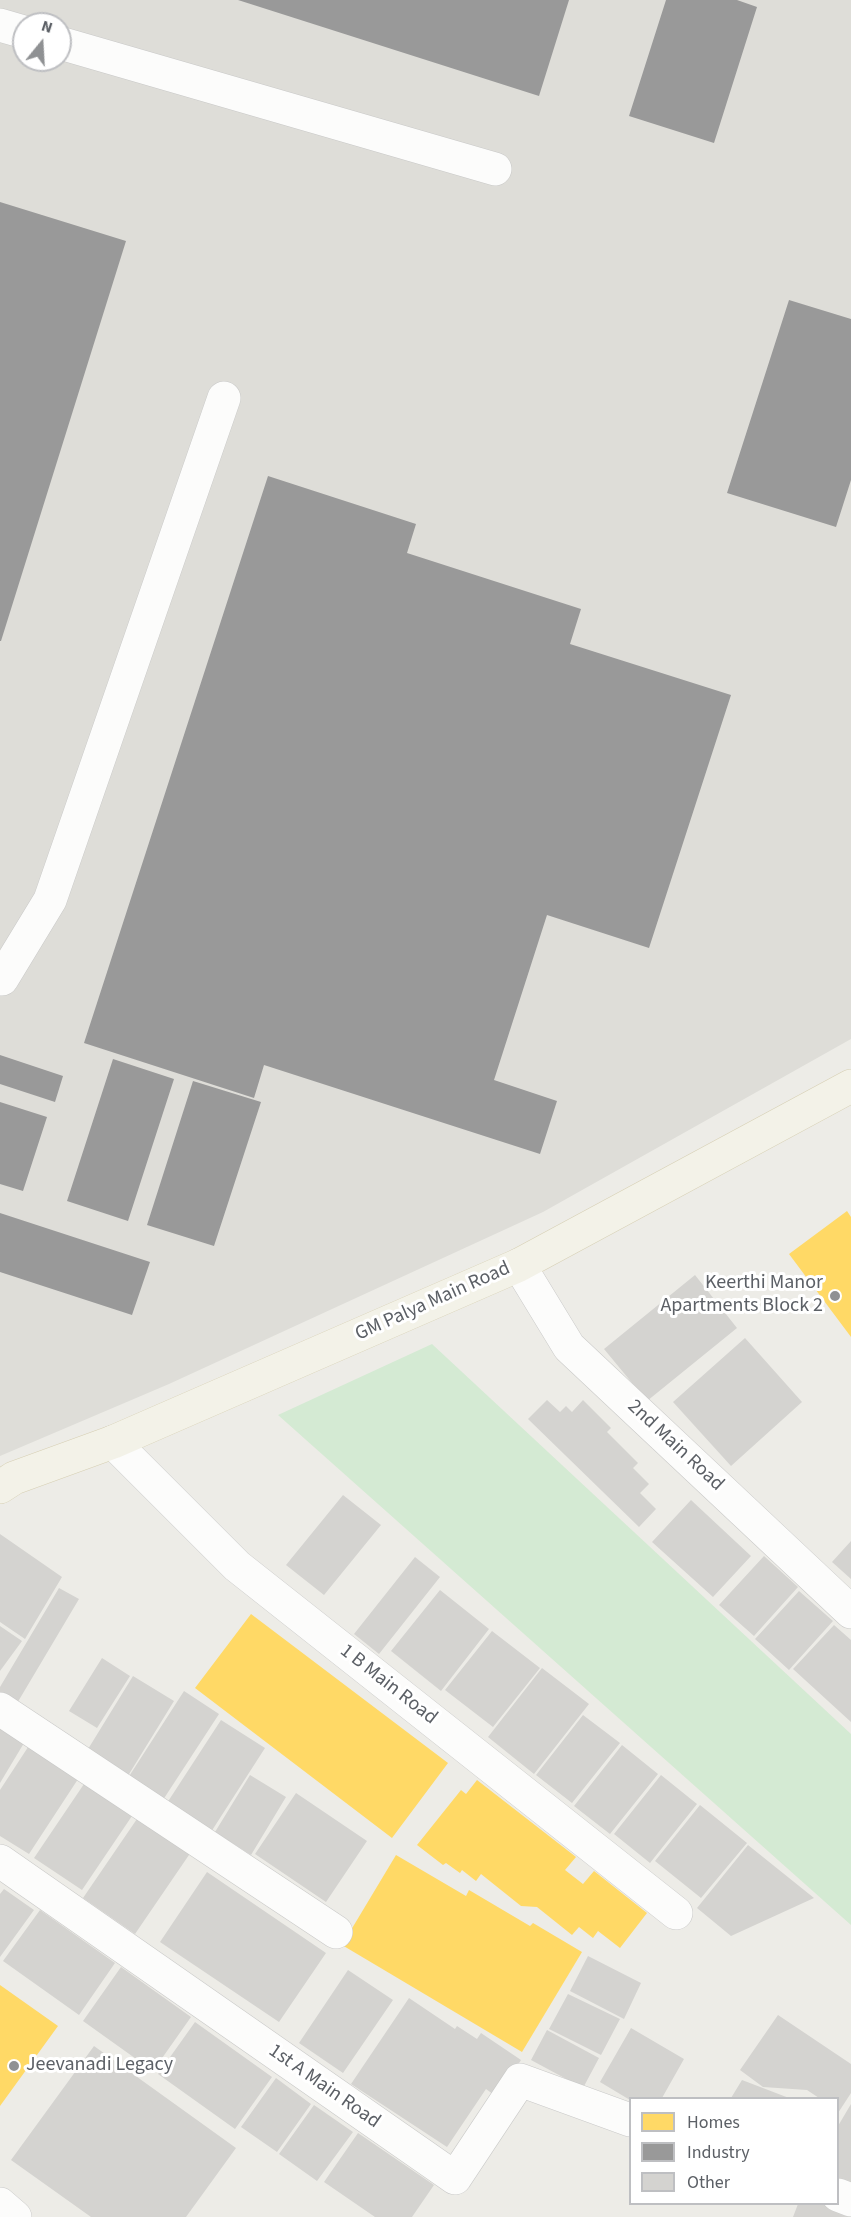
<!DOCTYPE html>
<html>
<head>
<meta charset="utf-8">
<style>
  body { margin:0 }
  #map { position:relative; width:851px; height:2217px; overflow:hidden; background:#edece7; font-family:"Source Sans 3",sans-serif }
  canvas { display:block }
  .legend { position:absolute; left:629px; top:2097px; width:210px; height:108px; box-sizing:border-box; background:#fff; border:2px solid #bebfc2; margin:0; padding:8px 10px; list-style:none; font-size:18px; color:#5c6066 }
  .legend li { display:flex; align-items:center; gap:12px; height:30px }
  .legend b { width:30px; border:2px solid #bebfc2 }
  .north { position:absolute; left:12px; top:12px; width:60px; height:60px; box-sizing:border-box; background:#fff; border:2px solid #bebfc2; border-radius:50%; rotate:18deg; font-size:16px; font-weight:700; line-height:24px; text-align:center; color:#5c6066 }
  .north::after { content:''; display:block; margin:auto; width:21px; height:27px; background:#8f9193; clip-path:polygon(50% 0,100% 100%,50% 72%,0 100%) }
</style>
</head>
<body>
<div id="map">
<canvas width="851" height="2217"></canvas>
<ul class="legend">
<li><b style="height:16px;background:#ffd966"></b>Homes</li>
<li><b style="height:16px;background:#999"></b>Industry</li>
<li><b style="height:16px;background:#d4d3d0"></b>Other</li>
</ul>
<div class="north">N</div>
</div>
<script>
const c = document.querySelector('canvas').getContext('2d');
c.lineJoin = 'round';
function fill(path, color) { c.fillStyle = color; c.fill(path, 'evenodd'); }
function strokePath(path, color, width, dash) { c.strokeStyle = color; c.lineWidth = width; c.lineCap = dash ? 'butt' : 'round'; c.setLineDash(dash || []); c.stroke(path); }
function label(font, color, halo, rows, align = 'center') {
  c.font = font + ' "Source Sans 3",sans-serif'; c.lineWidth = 6; c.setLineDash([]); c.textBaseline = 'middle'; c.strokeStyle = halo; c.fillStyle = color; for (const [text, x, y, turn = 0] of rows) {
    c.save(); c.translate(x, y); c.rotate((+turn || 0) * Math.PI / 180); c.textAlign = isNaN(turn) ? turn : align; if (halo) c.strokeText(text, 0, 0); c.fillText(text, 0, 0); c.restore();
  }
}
const industrial = new Path2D(`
  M0,0H851V1039L543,1212L169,1384L0,1456ZM24,24H60V60H24Z`);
const green = new Path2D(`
  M432,1344L851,1734V1925L278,1415Z`);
const homes = new Path2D(`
  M847,1211L851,1217V1337L789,1254Z
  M251,1614L448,1763L392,1838L195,1688Z
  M477,1780L576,1857L565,1870L583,1884L594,1871L647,1913L620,1948L598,1931L593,1938L579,1927L572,1935L537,1907L521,1906L481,1874L476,1881L462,1870L460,1873L446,1863L443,1865L417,1845L461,1790L466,1794Z
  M396,1855L466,1896L469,1890L530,1926L533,1923L582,1952L522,2052L342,1945Z
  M0,1985L58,2026L0,2106Z`);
const industry = new Path2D(`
  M238,0H569L539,96Z
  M666,0H737L757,7L714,143L629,116Z
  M0,202L126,241L1,641H0Z
  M789,300L851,319V480L836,527L727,493Z
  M268,476L416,524L407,553L581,609L570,644L731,695L649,948L547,915L494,1080L557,1101L540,1154L264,1065L254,1098L84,1043Z
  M0,1055L63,1076L55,1102L0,1084Z
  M113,1059L174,1079L128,1221L67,1201Z
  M193,1081L261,1102L214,1246L147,1225Z
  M0,1102L47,1117L23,1191L0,1184Z
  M0,1213L150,1262L132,1315L0,1272Z`);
const building = new Path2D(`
  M695,1275L737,1328L647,1401L604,1349Z
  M745,1338L802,1402L731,1466L673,1402Z
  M547,1400L560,1412L566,1406L572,1412L583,1400L611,1428L607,1432L638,1463L633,1468L649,1484L640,1493L656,1509L639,1527L528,1419Z
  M343,1495L381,1525L324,1595L286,1565Z
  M691,1500L751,1556L713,1597L652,1542Z
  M0,1534L62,1577L25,1639L0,1622Z
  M851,1541V1579L832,1562Z
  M764,1556L798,1587L754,1636L719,1605Z
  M415,1557L440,1577L379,1654L354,1634Z
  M59,1588L79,1599L16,1705L0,1695V1687Z
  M440,1590L489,1629L441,1691L391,1651Z
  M799,1591L833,1621L789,1670L755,1639Z
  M834,1625L851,1640V1722L793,1669Z
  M0,1626L22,1641L0,1671Z
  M492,1631L540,1668L493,1727L445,1690Z
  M102,1658L130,1676L97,1728L69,1711Z
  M542,1668L589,1704L534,1774L488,1737Z
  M133,1676L174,1701L126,1779L85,1754Z
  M184,1691L219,1714L161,1803L126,1781Z
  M583,1715L620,1743L572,1803L536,1775Z
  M0,1720L27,1738L0,1783Z
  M221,1720L265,1748L211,1832L167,1803Z
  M32,1741L82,1773L29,1854L0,1836V1790Z
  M622,1745L658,1774L610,1834L574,1806Z
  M250,1775L286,1797L251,1855L215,1832Z
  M661,1775L697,1804L650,1863L614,1834Z
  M86,1781L134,1813L82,1890L34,1858Z
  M296,1793L367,1841L326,1902L255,1854Z
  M700,1805L747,1843L701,1898L655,1861Z
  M139,1816L191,1852L135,1934L83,1898Z
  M748,1845L814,1898L731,1936L697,1908Z
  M207,1872L326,1953L279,2022L160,1942Z
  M4,1889L34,1910L0,1957V1894Z
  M40,1910L115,1963L79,2015L3,1961Z
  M588,1956L641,1983L624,2019L570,1991Z
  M121,1967L191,2017L153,2071L83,2021Z
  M348,1970L393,2000L343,2073L299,2043Z
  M568,1994L620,2019L601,2055L549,2029Z
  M409,1998L455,2029L457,2026L477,2039L481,2033L521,2060L497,2097L486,2089L447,2147L351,2084Z
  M778,2015L851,2064V2093L838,2113V2098H819L807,2090L763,2087L740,2070Z
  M195,2022L272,2077L235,2129L158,2074Z
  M631,2028L684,2059L662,2098L630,2100L600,2082Z
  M547,2030L599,2058L583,2088L531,2060Z
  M94,2046L236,2148L186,2217H91L11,2160Z
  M276,2078L311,2104L277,2152L241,2127Z
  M742,2080L789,2098H731Z
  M851,2104V2187L838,2182V2126Z
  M314,2105L353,2132L317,2181L279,2154Z
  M358,2133L434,2185L412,2217H375L324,2182Z
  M798,2204H823L851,2212V2217H793Z`);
const minor = new Path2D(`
  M0,25L24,32
  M60,43L495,169
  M0,979H2L50,900L224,398
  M519,1265L569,1347L851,1612
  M113,1442L237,1566L676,1913
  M0,1709L336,1932
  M0,1861L455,2178L520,2080L630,2120
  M838,2195L851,2200
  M0,2204L15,2217`);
const major = new Path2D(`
  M0,1487L14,1478L113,1442L519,1265L851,1086`);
const markers = [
  [835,1296,6,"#8f9193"],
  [14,2066,6,"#8f9193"]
];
const poiNames = [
  ["Keerthi Manor",823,1284],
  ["Apartments Block 2",823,1307],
  ["Jeevanadi Legacy",26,2066,"left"]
];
const streetNames = [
  ["GM Palya Main Road",433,1302,-24],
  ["2nd Main Road",675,1446,43],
  ["1 B Main Road",388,1685,38],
  ["1st A Main Road",324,2087,35]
];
fill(industrial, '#deddd8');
fill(green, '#d4ead3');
fill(homes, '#ffd966');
fill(industry, '#999');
fill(building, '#d4d3d0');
strokePath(minor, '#c9c9c8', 34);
strokePath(major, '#d6cfb3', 34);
strokePath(minor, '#fcfcfb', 33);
strokePath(major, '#f3f2e8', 33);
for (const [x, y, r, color] of markers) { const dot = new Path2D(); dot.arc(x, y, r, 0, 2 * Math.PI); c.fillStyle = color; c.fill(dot); strokePath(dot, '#fff', 2); }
label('20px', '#5c6066', '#fff', poiNames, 'right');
label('20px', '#5c6066', '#fff', streetNames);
</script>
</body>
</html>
